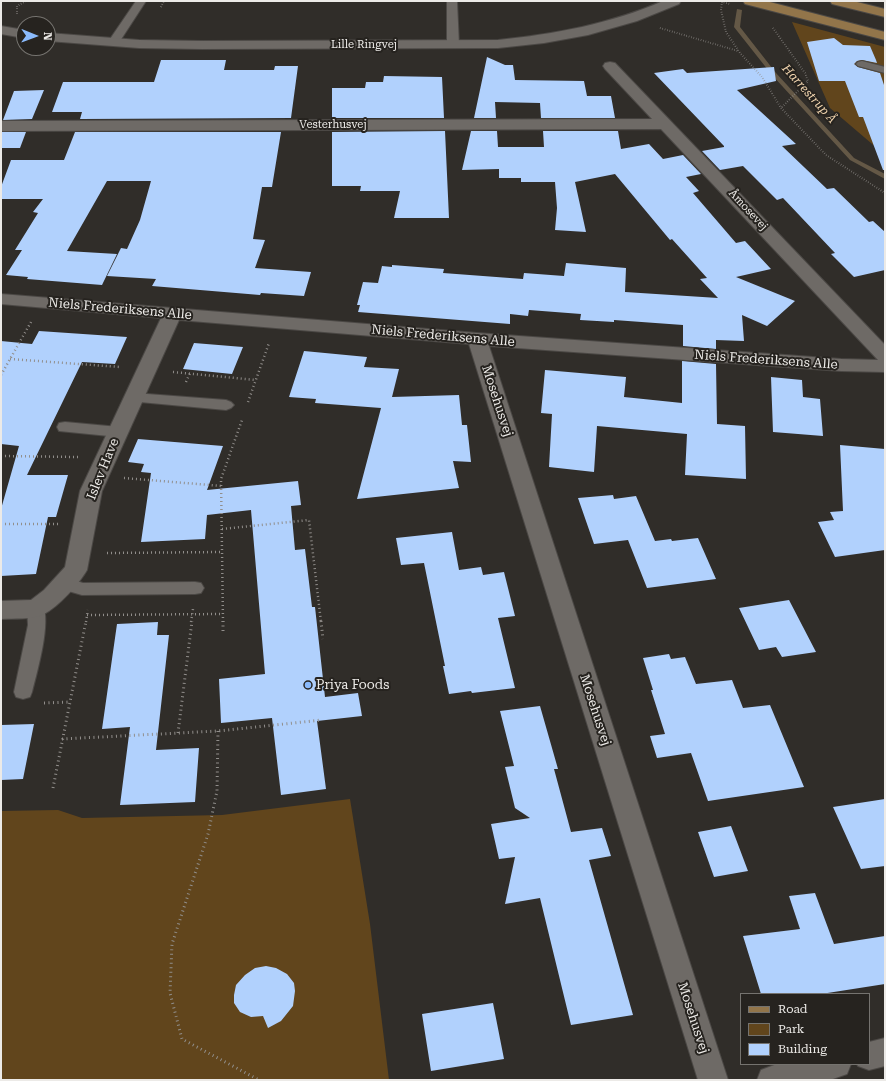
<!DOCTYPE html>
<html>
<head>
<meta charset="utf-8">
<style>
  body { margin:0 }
  #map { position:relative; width:886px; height:1081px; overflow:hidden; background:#302d29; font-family:"Roboto Serif",serif }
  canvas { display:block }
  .frame { position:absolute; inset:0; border:2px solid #eceae7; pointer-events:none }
  .legend { position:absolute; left:740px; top:993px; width:130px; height:72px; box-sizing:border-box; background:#26231f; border:1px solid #75736f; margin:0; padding:5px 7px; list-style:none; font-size:12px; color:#eceae7 }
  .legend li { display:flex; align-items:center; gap:8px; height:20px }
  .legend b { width:20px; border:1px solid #75736f }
  .north { position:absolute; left:16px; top:16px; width:40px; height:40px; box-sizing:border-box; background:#26231f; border:1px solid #75736f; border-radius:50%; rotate:91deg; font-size:11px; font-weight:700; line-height:16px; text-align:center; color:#eceae7 }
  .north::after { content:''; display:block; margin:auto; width:14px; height:18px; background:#8abafc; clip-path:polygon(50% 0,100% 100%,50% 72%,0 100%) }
</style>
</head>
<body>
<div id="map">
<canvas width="886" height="1081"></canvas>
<div class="frame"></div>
<ul class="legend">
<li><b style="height:5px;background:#92754a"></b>Road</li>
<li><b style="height:11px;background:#61451c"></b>Park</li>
<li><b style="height:11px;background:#b1d1fd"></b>Building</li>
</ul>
<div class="north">N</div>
</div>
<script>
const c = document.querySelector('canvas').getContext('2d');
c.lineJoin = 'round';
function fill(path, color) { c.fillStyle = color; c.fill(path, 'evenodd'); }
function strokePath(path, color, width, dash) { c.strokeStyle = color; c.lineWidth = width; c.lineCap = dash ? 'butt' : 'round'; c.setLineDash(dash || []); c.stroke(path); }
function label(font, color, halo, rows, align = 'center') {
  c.font = font + ' "Roboto Serif",serif'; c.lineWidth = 4; c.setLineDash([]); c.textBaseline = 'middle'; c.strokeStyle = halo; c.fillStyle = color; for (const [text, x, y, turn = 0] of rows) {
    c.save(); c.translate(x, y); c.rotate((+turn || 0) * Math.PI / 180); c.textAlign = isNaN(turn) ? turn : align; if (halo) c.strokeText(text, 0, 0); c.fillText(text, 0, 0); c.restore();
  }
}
const green = new Path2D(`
  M792,22L885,47V155L830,108Z
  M350,799L370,924L389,1080H1V811L58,810L82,818L222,815Z`);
const stream = new Path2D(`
  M737,9L742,10L740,27L776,73L854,158L885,174V179L850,160L772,75L734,27Z`);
const building = new Path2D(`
  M834,38L843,45L870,46L876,60L877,63L862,60L857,61L854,64L858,67L880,73L885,88V170H883L863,117H859L845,81H819L807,42Z
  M487,57L505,65H513L515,80L584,81L587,96H611L615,118H541L540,103L495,102L496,118H474Z
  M161,60H226L224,70H274L275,66H298L291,118L80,119L82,112H52L63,82H154Z
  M774,67L776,81L737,90L796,144L782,146L827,189L834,188L869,222L873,221L885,232V270L854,277L831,254L835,253L783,198L777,200L743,166L720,170L702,151L724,147V146L654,73L683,69L687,73Z
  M384,76L442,77L444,118H332V88H365L366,82H383Z
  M44,90L32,119L3,120L14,91Z
  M445,131L449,218H394L400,191H360L361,186H332V132Z
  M471,131H497L498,147H544L543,131H618L621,149L649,144L663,159L683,155L701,174L686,177L699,191L693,193L736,243L745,241L771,269L736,277L795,301L767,326L742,315L744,341L716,340V349L683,346V325L614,320V322L580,320L581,314L529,310L528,316L510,314V324L358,312L360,305H357L363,282L378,283L382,266L392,267V265L444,269L443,273L523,279L524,273L564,276L566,263L626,268L625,292L718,298L700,279L707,278L672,239L670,240L615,174L575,182L586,232L555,230L557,208L555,182H521V178H499V169L462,170Z
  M1,132H26L20,148H1Z
  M75,132H281L272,187H262L253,239L265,240L255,268L311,272L304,296L261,293L260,295L152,286L156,279L107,276L121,248L127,249L140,220L151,181H107L67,251L117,254L102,285L27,279L28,277L6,275L22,250H15L38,213L33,212L43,199H1V187L11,160H64Z
  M39,331L127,337L115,364L82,362L27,475H68L56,517H48L36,574L1,576V509L19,446L1,444V341L32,344Z
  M194,343L243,347L232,374L183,369Z
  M304,351L367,357L364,367L399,369L392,397L459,395L462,425H467L471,462L453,461L459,488L357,499L381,408L315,403L316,399L289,397Z
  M682,361L716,364L717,424L745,426L746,479L685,475L687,434L597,426L594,472L549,467L552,414L541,413L545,370L626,377L624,397L682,403Z
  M771,377L802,380L803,397L820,399L823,436L773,432Z
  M138,439L223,446L207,490L298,481L301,505L291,506L295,550L305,549L312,607H315L325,697L358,693L362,716L317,721L326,789L281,795L272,718L221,723L219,679L265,674L251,510L207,515L205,539L141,542L151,473L141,472L144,464L128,462Z
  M840,445L885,449V550L835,557L818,522L834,520L830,512L843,511Z
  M613,495L614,499L636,496L655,541L671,539L672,541L698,538L716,579L647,588L628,540L594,544L578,498Z
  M452,532L459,570L481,567L483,575L504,572L515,616L498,618L515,688L472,693L471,691L449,694L443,666H445L424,563L401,565L396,538Z
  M789,600L816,652L782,657L776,647L759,650L739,608Z
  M158,622L157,635H169L156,750L199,748L195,802L120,805L130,727L102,729L117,624Z
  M669,654L671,659L685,657L696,684L732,680L743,708L770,705L804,787L708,801L691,753L657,758L650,736L665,734L651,690H653L643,658Z
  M540,706L558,769H554L571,832L602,828L611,856L589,860L633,1015L571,1025L540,898L505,904L515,857L499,859L491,824L530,818L515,808L505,767L514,766L500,711Z
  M34,724L23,779L1,780V725Z
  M885,799V866L861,869L833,807Z
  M731,826L748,871L714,877L698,832Z
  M815,893L834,944L885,936V984L821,994H761L743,936L800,929L789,896Z
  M266,966L276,968L287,974L294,983L295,991L293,1006L281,1021L268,1028L263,1016L251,1017L240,1012L234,1003V995L236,985L245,975L255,968Z
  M493,1003L504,1059L431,1071L422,1014Z`);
const pathFar2 = new Path2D(`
  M719,1L730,4
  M722,2L721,10L726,32L740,53L762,77L781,108L826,155L885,193
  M161,7L164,1
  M17,14V6L26,1
  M660,28L738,51
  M773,28L805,73L808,81L781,108`);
const pathFar1 = new Path2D(`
  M10,359L120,367
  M173,372L256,380
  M1,375L31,322
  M186,382L190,373
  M248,402L269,343
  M1,456L78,457
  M124,478L222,486
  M1,524H58
  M222,529L309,520L321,622
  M107,553L222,552
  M87,615L223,614
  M86,622L88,610
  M191,622L193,609
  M223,622L221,479L242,420`);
const path = new Path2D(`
  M223,621V632
  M321,621L323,639
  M44,703L70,702
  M218,731L217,791L208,834L172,944L170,993L182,1039L259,1080
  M178,733L192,621
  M62,739L218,731L322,720
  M53,788L86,621`);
const service = new Path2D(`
  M136,1H146L118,44H110L108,42Z
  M447,1H457L459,45L453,48L447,45Z
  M862,61L885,67V73L858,66L856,64L858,62Z
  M134,393L226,400L231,402L234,405L231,408L226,410L129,401L126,398L129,395Z
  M65,422L119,427L125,428L127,432L125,436L119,437L59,431L57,427L59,423Z
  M64,577L83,583L195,582L201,583L204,588L201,593L195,594L82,595L58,588L55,583L58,578Z
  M36,601L42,603C52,621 37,672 32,692L30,697L23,699L16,697L14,692L28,625L27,608L30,603Z`);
const minor = new Path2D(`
  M610,62L615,63L885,345V372L841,371L489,346L728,1080H698L469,344L179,320L102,491L87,570C79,584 58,607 44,614C32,620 14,618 1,619V601L31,600L44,590L65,567L80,491L161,318L1,304V294L477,333L841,359L878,360L661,129L1,131V121L652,119L605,69L603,66L605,63Z
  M885,1038V1066L869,1070L858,1066L857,1064H869V1042Z
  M777,1064H851L847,1074L830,1080H757L761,1070Z`);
const tertiary = new Path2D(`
  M663,1H681L679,4L637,21L588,35L544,43L498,48L202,49L139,48L48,41V33L139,40L202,41L498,40C555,34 610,24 663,1Z
  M1,26L24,30V38L1,34Z`);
const primary = new Path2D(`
  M743,1H766L885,32V40L745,4Z
  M830,1H853L885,9V17L832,4Z`);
const markers = [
  [308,685,4,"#8abafc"]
];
const farStreetnames = [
  ["Lille Ringvej",364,45],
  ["Vesterhusvej",333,125],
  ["Åmosevej",748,210,47]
];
const farWaternames = [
  ["Harrestrup Å",809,94,48]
];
const streetNames = [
  ["Niels Frederiksens Alle",120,309,5],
  ["Niels Frederiksens Alle",443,336,5],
  ["Niels Frederiksens Alle",766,360,4],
  ["Mosehusvej",497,401,72],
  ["Islev Have",103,469,-68],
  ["Mosehusvej",595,710,72],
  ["Mosehusvej",693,1018,72]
];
const poiNames = [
  ["Priya Foods",316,685]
];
fill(green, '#61451c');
fill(stream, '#645846');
fill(building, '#b1d1fd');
strokePath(service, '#4b4845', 2);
strokePath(minor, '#4b4845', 2);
strokePath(tertiary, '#4b4845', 2);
strokePath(primary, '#4b4845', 2);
strokePath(pathFar2, '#918e8b', 2, [0.5, 2]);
strokePath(pathFar1, '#918e8b', 2.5, [1, 3]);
strokePath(path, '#918e8b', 3, [1, 3.5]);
fill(service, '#6e6a66');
fill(minor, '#6e6a66');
fill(tertiary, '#6e6a66');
fill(primary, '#92754a');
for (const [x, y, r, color] of markers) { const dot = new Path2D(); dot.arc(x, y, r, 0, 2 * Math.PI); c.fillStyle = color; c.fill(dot); strokePath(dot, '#26231f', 1.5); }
label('11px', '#eceae7', '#26231f', farStreetnames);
label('italic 12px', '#f5d8b2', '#26231f', farWaternames);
label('13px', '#eceae7', '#26231f', streetNames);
label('13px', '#eceae7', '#26231f', poiNames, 'left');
</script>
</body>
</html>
